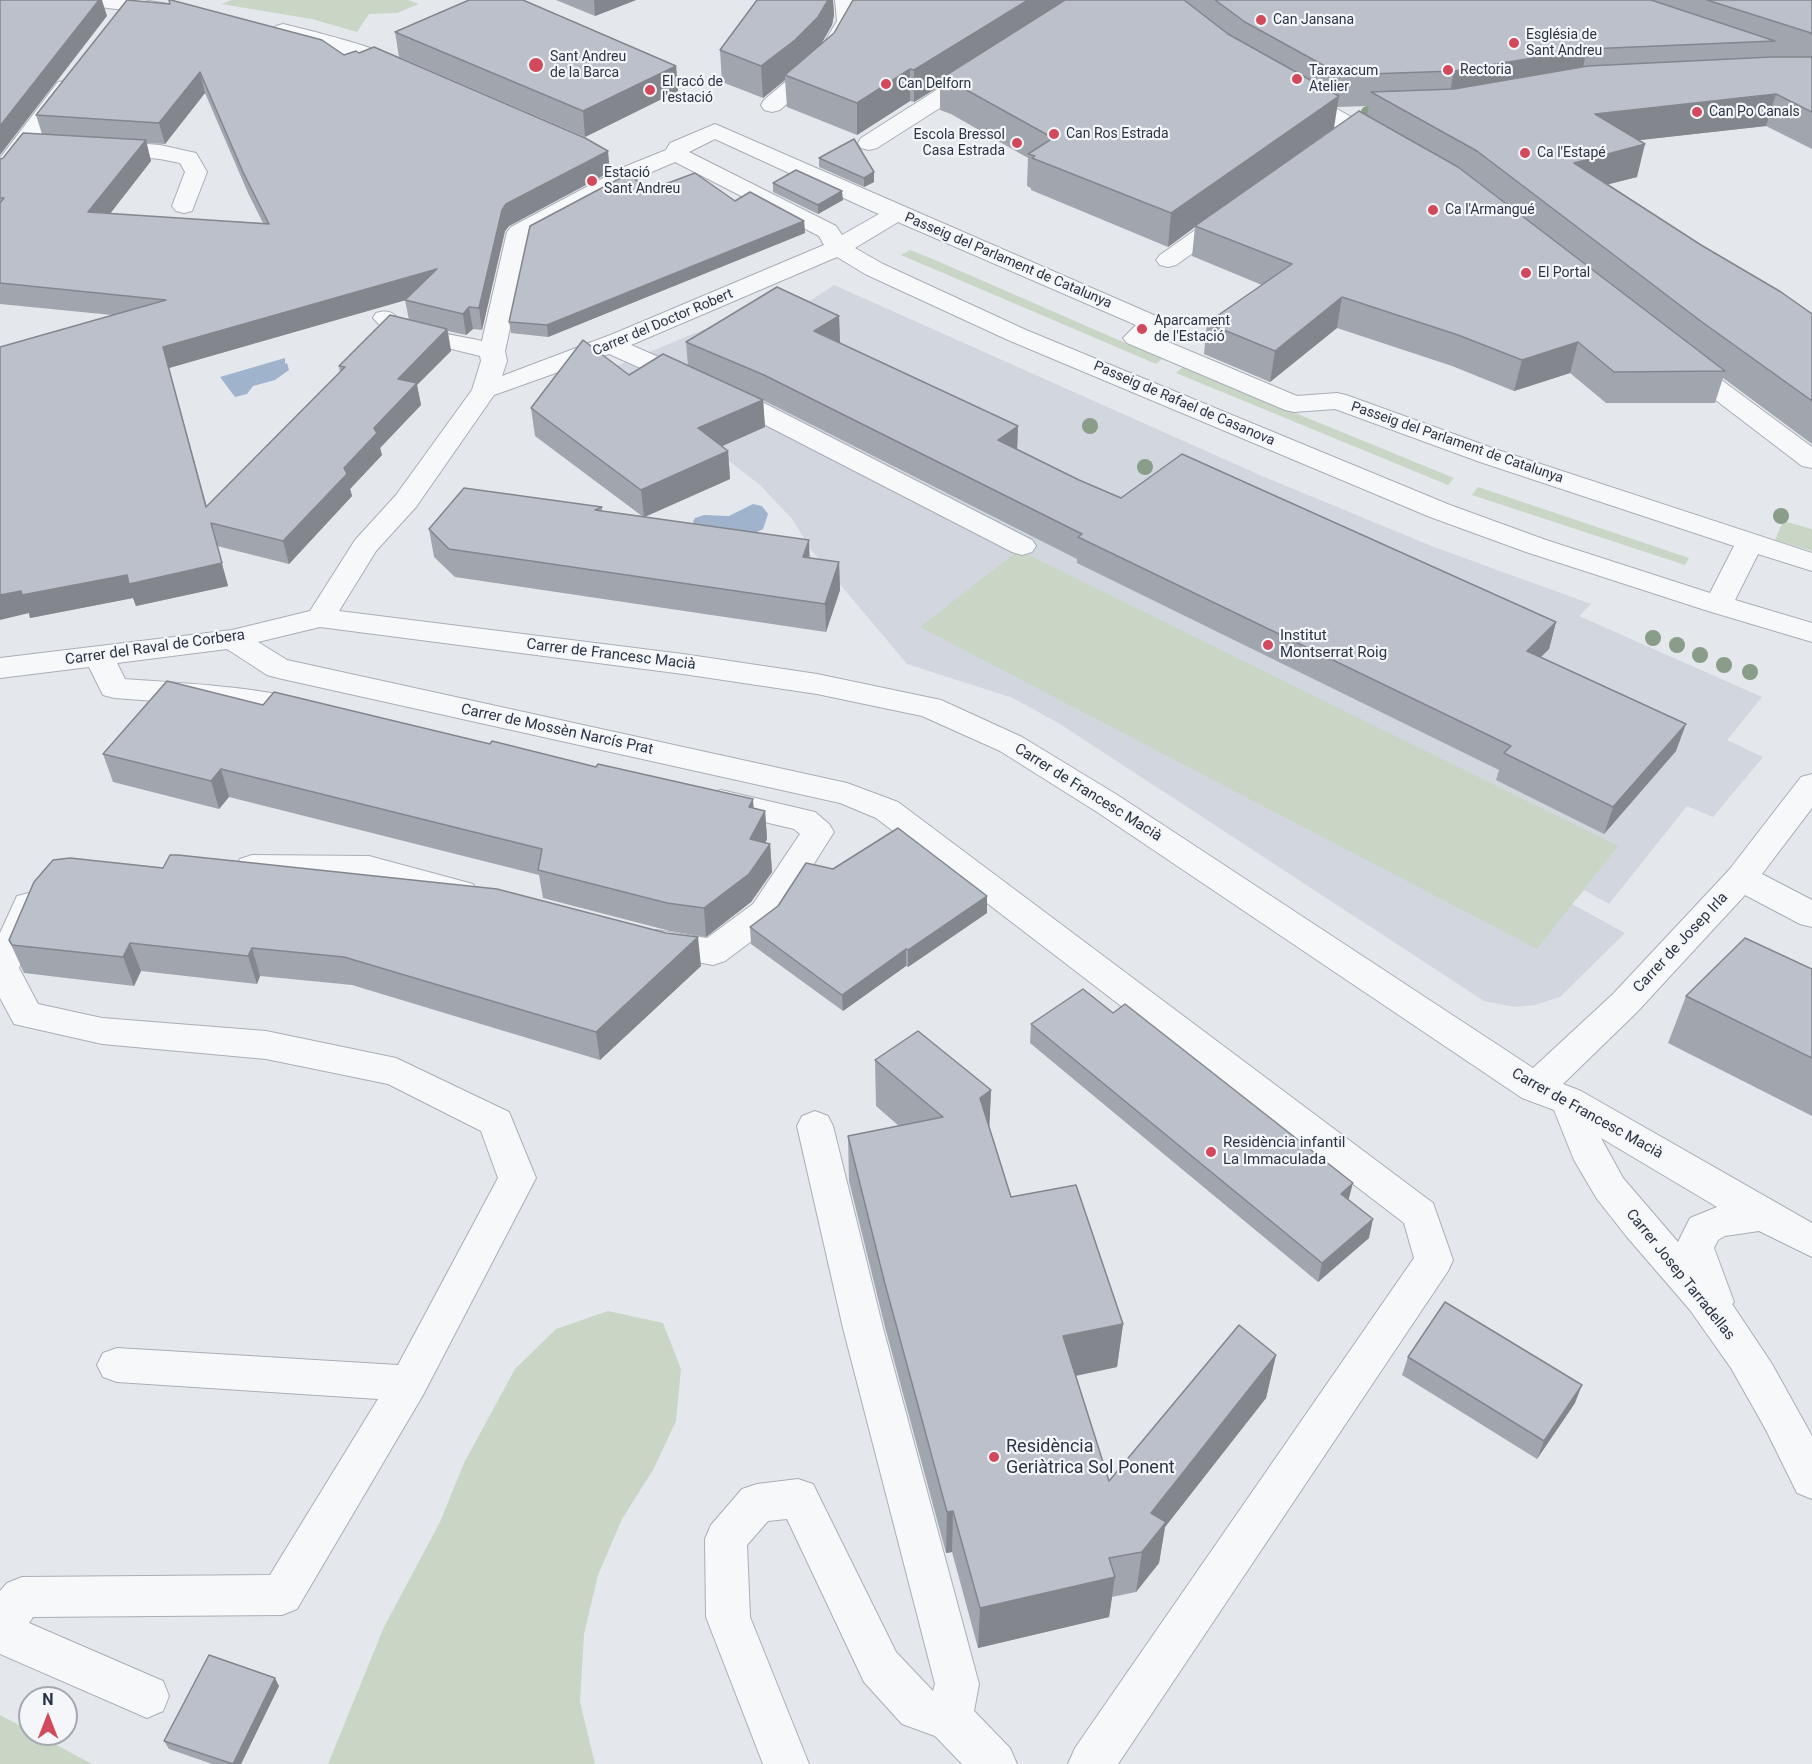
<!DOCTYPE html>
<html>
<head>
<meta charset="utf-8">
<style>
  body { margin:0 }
  #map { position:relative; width:1812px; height:1764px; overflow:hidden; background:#e4e7ec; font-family:Roboto,sans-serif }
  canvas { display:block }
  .north { position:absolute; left:18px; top:1686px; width:60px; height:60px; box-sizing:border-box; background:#f4f6f9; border:2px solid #a4a8b1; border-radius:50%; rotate:0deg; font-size:16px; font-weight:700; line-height:24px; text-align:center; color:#2b3445 }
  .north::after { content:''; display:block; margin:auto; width:21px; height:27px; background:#d1495b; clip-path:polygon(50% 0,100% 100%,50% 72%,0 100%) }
</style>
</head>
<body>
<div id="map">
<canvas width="1812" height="1764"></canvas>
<div class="north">N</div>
</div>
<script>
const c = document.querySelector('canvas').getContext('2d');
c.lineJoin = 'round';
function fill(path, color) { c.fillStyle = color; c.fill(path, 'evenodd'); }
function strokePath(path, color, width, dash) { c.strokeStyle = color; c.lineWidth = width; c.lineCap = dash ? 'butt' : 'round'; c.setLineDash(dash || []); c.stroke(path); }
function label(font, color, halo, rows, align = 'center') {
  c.font = font + ' Roboto,sans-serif'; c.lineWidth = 4.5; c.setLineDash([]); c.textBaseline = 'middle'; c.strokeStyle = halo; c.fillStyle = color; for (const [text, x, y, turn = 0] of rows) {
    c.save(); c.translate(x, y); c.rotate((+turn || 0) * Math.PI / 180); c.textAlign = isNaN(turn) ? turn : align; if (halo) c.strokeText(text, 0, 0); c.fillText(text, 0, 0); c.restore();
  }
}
const built = new Path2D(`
  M834,285L1262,476L1434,547L1591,604L1579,616L1762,697L1727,740L1763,757L1713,817L1687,806L1609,904L1584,890L1572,904L1625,933L1560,997L1535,1005L1514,1007L1484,1001L1060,724L1013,698L907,664L812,551L792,519L760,485L706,443L604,371L791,293L810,301Z`);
const green = new Path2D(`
  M232,0H408L419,4L397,13L369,14L357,32L312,19L221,4Z
  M910,250L935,260L1162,359L1156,364L901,255Z
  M1183,367L1454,478L1448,485L1176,373Z
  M1478,487L1689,558L1685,565L1472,495Z
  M1783,521L1812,529V551L1775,540Z
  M1019,550L1618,846L1537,949L920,627Z
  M608,1311L663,1323L681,1369L676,1421L653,1470L622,1519L598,1575L584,1634L580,1702L595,1764H328L384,1627L440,1522L464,1463L515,1369L556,1329Z
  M0,1715L30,1731V1734H36L92,1764H0Z`);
const water = new Path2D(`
  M285,358V364L287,363L289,370L275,380L253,386L247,394L235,397L220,377Z
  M753,504L762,506L768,514L763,529L755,533L695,526L693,522L695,518L704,515L729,516Z`);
const minor = new Path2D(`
  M81,0H143L174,5L177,9L174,13L167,15L91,6L84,4Z
  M835,0H855L857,21L837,59L780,110L772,112L764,110L761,105L764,100L817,55L837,21Z
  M283,24C305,29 402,53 413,68L410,73L402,74L394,73L372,62L276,34L273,30L276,26Z
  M979,67L987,68L990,73L987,78L877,148L869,150L861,148L858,143L861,138L971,68Z
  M66,81L74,82L77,87L8,178L0,180V158L58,82Z
  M1298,90L1306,91L1391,140L1394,145L1391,150L1383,152L1375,150L1290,101L1287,96L1290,91Z
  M715,124L1163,319L1166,324L1154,336L1297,396L1337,393L1346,395L1498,450L1812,553V571L1758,554L1735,600L1812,623V642L1708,611L1526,552L1430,517L1008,340L865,274L837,257L631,345L764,403L1032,540L1036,546L1032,552L1022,555L1012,552L746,415L609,354L494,395L416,507L376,551L339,611L683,654L817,674L941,700L1022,737L1119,796L1533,1068L1613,994L1729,870L1801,777L1812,774V808L1762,874L1812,900V927L1800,924L1745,895L1637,1012L1563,1084L1581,1091L1812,1223V1257L1759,1231L1725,1236L1718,1240L1714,1248L1734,1302L1732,1304L1772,1364L1812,1436V1499L1797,1493L1766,1430L1731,1368L1690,1310L1627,1237L1597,1199L1574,1160L1554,1110L1522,1098L1097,812L1000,751L922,716L817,694L683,674L320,627L258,642L287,660L847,783L898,802L1433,1203L1453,1260L1448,1271L1118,1764H1068L1075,1748L1414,1258L1404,1223L876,818L840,803L278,678L267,675L227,649L117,663L125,679C191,684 256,686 321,704L325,711L321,718L310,721L252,708L114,698L103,695L89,667L0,678V658L232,630L310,611L355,540L396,495L472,390L481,361L480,356L387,333L373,318L376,313C395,308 392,317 406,323C425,331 460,336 482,341L507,232L511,227L624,167L666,150L670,143ZM715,139L872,211L879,214L842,235L836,226L689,152ZM675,162L819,236L824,245L613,334L502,376L507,361L505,351L530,236L640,177ZM898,222L1136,325L1123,338L1127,343L1285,410L1294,412L1335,409L1480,462L1734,546L1710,593L1546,540L1450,505L1026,330L883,264L855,248ZM1601,1138L1717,1207L1690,1218L1678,1242L1623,1178Z
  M104,141L160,145L196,153L207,172L192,211L184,213L176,211L172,206L185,172L180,163L160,159L96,153L93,148L96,143Z
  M1230,209L1238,211L1242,216L1238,221L1176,265L1168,267L1160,265L1156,260L1160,255L1222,211Z
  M1684,356L1693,359L1812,447V468L1802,466L1675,369L1671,364L1675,359Z
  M721,790L815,812L829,824L834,832L777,922L725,961L713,965L644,952L639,943L644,934L656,930L707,938L753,904L800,834L794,829L710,809L705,801L710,793Z
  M252,855L369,856L473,884L478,892L473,900L461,904L369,880L252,879L240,875L236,867L240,859Z
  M29,893L41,896L46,905L19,968L38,1004L102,1018L266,1031L396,1058L509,1112L536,1178L423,1395L297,1609L282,1615L33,1617L29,1623L163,1681L169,1696L163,1711L147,1718L0,1654V1591L7,1583L22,1577L270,1575L378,1399L117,1382L103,1377L97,1365L103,1353L117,1348L398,1365L498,1178L481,1131L388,1084L266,1059L102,1044L14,1024L0,998V933L17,896Z
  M815,1111L828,1116L833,1126L883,1328L979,1684L974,1711L1010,1748L1017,1764H962L935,1736L902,1724L864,1682L787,1519L768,1521L747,1545L750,1617L809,1764H763L706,1617L705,1539L711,1525L742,1489L757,1484L798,1479L813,1484L896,1652L933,1691L935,1684L843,1328L797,1126L802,1116Z`);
const trees = [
  [1367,112,6],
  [1090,426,8],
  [1145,467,8],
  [1781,516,8],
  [1653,638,8],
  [1677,645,8],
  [1700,655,8],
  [1724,665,8],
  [1750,672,8]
];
const wall = new Path2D(`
  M127,0L344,55L359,53L610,172L509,226L505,231L482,330L473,329L466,335L448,331L451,351L417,385L421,405L380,448L382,455L350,489L352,496L289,564L217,546L228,586L136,606L133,598L30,618L29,613L112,315L0,304V159L3,158L42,134L36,115ZM205,93L248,193L263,223L110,214L151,161L146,143L165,144ZM405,300L409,320L339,366L340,372L207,507L169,368Z
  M556,0H636L595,16Z
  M757,0H833L834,15L832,25L821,44L834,33L853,0H1812V149L1766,126L1639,140L1637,177L1608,184L1701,245L1812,314V444L1723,378L1715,403H1606L1570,373L1514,391L1452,366L1337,328L1270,382L1204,354L1207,323L1262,285L1192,256L1195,227L1168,247L1031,190V188L1027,186L1028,158L951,114L940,110V86L914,102L910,101L857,135L787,107L785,80L763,98L722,82L720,50ZM1369,106L1367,116L1299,153L1337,107Z
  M395,32L676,66L678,91L585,137L399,57Z
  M819,158L874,172V182L864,187L819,167Z
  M773,183L843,200L818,214L773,192Z
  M649,190L735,201L804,221L805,233L548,337L511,333L509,322Z
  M839,316L840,342L838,343L1018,426L1017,449L1079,480L1121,498L1556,622L1549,649L1540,657L1676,751L1604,834L1496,780L1499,770L1077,563V559L763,400L765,427L722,446L728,451L730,479L645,517L809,540V558L839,562L840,590L826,632L455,577L434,557L429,529L602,507V511L642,516L535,436L531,408L629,375L688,366L686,342Z
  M263,705L765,811L767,839L765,843L770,844L772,872L751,902L706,937L670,931L543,898L539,875L229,797L219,809L113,782L103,754Z
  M833,869L987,896V913L908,967L906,966L843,1011L751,944L750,927Z
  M34,882L701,966L600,1060L352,985L260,976L257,984L141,971L134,986L24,973L9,940Z
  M1812,969V1116L1668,1043L1686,996Z
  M1031,1024L1349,1200L1369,1238L1318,1282L1030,1043Z
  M875,1060L991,1090L989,1127L1011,1197L1123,1324L1117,1367L1076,1376L1109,1481L1276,1355L1266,1398L1165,1527L1159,1563L1136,1592L1112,1597L1109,1617L978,1648L952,1552L946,1553L885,1327L849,1181L848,1136L899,1126L876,1106Z
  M1408,1357L1575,1403L1537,1459L1402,1375Z
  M279,1686L241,1764H212L169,1749L164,1741Z`);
const shadedWall = new Path2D(`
  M99,0H102L107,16L0,155V126Z
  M594,0H636L595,16Z
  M828,0H833L834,15L832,25L819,48L785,75V80L763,98L761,66Z
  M1028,0H1076L940,79V86L914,102V70Z
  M1587,49L1580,81L1448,103L1454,71Z
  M676,66L678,91L585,137L583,111Z
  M910,69V101L857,135V103Z
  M200,72L205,93L165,144L159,123Z
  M1776,94L1766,126L1587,146L1595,114Z
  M1339,96L1334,128L1195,226V227L1168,247L1171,213Z
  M146,140L151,161L94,234L88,212Z
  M1645,144L1637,177L1567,195L1574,163Z
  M608,151L610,172L509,226L505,231L482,330L479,308L502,210L506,204Z
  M874,172V182L864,187V178Z
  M842,191L843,200L818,214V205Z
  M804,221L805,233L548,337L547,325Z
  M437,269L441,290L169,368L163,347Z
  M1342,297L1337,328L1270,382L1275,351Z
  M469,307L473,329L466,335L463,314Z
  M839,316L840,342L815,357L814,331Z
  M447,329L451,351L417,385L421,405L380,448L382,455L350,489L352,496L289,564L283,541L344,468L374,428L398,379Z
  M1578,342L1570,373L1514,391L1522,360Z
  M763,400L765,427L700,456L698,428Z
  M1018,426L1017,452L998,440Z
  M728,451L730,479L644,517L641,490Z
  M211,523L228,586L136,606L133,598L30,618L29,613L0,620V595Z
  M809,540L810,568L803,557Z
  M839,562L840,590L826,632L825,604Z
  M1556,622L1549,649L1520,678L1527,651Z
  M1686,724L1676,751L1604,834L1613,807Z
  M221,769L229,797L219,809L211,781Z
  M753,799L755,827L749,807Z
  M765,811L767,839L752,868L750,839Z
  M770,844L772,872L751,902L706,937L704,908Z
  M987,896V913L908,967V950Z
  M698,937L701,966L600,1060L596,1032Z
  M130,943L141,971L134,986L123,957Z
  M252,948L260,976L257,984L248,956Z
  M906,949V966L843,1011L842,995Z
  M991,1090L989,1136L980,1098Z
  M1353,1183L1348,1202L1341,1194Z
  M1373,1219L1369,1238L1318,1282L1322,1263Z
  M1123,1324L1117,1367L1059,1379L1063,1336Z
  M1276,1355L1266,1398L1165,1527L1159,1563L1136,1592L1142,1552L1151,1513Z
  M1582,1385L1575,1403L1537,1459L1544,1441Z
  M953,1511L952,1552L946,1553L947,1512Z
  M1115,1577L1109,1617L978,1648L980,1608Z
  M275,1678L279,1686L241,1764H233Z`);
const building = new Path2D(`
  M0,0H99L0,126Z
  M127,0L170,4L169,0H171L322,40L344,55L356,51L359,53L374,47L585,138L608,151L506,204L502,210L479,308L469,307L463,314L405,300L437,269L163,347L206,507L345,367L339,366L390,315L447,329L398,379L417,383L374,428L377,433L344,468L347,474L283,541L211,523L222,563L129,584L127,575L22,595L21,591L0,595V347L166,300L0,283V203L4,198H0V159L3,158L23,133L146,140L88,212L269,224L243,172L200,72L159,123L36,115Z
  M469,0H523L676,66L583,111L395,32Z
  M757,0H828L818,17L795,40L761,66L720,50Z
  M853,0H1028L914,70L910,69L857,103L785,75L834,33Z
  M1065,0H1184L1228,34L1339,96L1171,213L1032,158L1035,156L1028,154L1053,138L952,82L940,79Z
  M1215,0H1651L1775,41L1587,49L1454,71L1341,75L1245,22Z
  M1707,0H1812V35L1811,33Z
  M1771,57H1812V112L1776,94L1595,114L1645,144L1574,163L1701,245L1781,292L1812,314V401L1702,322L1477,151L1371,92L1454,89L1588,66Z
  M1359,111L1458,167L1725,371L1614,372L1578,342L1522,360L1458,335L1342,297L1275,351L1207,323L1292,264L1195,226Z
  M854,139L874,172L864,178L819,158Z
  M796,170L842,191L818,205L773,183Z
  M695,173L735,201L750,192L804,221L547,325L509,322L530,226L628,174L649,190Z
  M777,287L839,316L814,331L1018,426L998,440L1079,480L1121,498L1182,454L1556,622L1527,651L1686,724L1613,807L1504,753L1511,746L1078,537L1082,534L764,375L686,342Z
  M583,340L629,375L663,354L763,400L698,428L728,451L641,490L531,408Z
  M464,488L602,507L595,510L809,540L803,557L839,562L825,604L449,549L429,529Z
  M167,681L263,705L274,692L490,744L492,741L596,767L598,764L753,799L749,807L765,811L750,839L770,844L749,874L704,908L667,903L538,870L542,849L221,769L211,781L103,754Z
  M898,828L987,896L908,950L906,949L842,995L750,927L778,906L806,863L833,869Z
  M170,855H178L497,889L666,933L698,937L596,1032L344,957L252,948L248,956L130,943L123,957L12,945L9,940L34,882L53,860L70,858L163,868Z
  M1745,938L1812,969V1058L1686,996Z
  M1083,989L1113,1013L1125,1004L1353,1183L1341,1194L1373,1219L1322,1263L1031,1024Z
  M918,1031L991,1090L980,1098L1011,1197L1076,1185L1123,1324L1063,1336L1109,1481L1239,1325L1276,1355L1151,1513L1166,1522L1142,1552L1109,1558L1115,1577L980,1608L953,1511L947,1512L885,1284L848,1136L943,1117L875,1060Z
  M1445,1302L1582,1385L1544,1441L1408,1357Z
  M209,1655L275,1678L233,1764L164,1741Z`);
const markers = [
  [1261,20,6,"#d1495b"],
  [1514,43,6,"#d1495b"],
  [536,65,8,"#d1495b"],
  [1448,70,6,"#d1495b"],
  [1297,79,6,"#d1495b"],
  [886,84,6,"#d1495b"],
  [650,90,6,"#d1495b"],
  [1697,112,6,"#d1495b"],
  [1054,134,6,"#d1495b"],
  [1017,143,6,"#d1495b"],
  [1525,153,6,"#d1495b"],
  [592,181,6,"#d1495b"],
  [1433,210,6,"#d1495b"],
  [1526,273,6,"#d1495b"],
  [1142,329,6,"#d1495b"],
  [1268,645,6,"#d1495b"],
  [1211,1152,6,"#d1495b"],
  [994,1457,6,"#d1495b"]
];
const farPoinames = [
  ["Can Jansana",1273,20],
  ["Església de",1526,35],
  ["Sant Andreu",1526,51],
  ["Sant Andreu",550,57],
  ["de la Barca",550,73],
  ["Rectoria",1460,70],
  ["Taraxacum",1309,71],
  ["Atelier",1309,87],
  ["El racó de",662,82],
  ["l'estació",662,98],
  ["Can Delforn",898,84],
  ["Can Po Canals",1709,112],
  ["Can Ros Estrada",1066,134],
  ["Escola Bressol",1005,135,"right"],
  ["Casa Estrada",1005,151,"right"],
  ["Ca l'Estapé",1537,153],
  ["Estació",604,173],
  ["Sant Andreu",604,189],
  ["Ca l'Armangué",1445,210],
  ["El Portal",1538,273],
  ["Aparcament",1154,321],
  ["de l'Estació",1154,337]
];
const farStreetnames = [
  ["Passeig del Parlament de Catalunya",1008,261,23],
  ["Carrer del Doctor Robert",663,323,-23],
  ["Passeig de Rafael de Casanova",1184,404,23],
  ["Passeig del Parlament de Catalunya",1457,443,19]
];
const poiNames = [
  ["Institut",1280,636],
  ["Montserrat Roig",1280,653],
  ["Residència infantil",1223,1143],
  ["La Immaculada",1223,1160]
];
const streetNames = [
  ["Carrer del Raval de Corbera",155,648,-8],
  ["Carrer de Francesc Macià",611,655,7],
  ["Carrer de Mossèn Narcís Prat",557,730,12],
  ["Carrer de Francesc Macià",1088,793,32],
  ["Carrer de Josep Irla",1681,943,-47],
  ["Carrer de Francesc Macià",1587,1114,29],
  ["Carrer Josep Tarradellas",1680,1275,51]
];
const nearPoinames = [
  ["Residència",1006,1447],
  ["Geriàtrica Sol Ponent",1006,1468]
];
fill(built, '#d2d6de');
fill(green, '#c9d6c5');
fill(water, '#9fb4cc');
strokePath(minor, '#a9aeb7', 2);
fill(minor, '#f7f8fa');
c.fillStyle = '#899d89';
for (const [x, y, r] of trees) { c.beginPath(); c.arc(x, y, r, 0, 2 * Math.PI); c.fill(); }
fill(wall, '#a1a5ae');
fill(shadedWall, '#83868d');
fill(building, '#bbc0ca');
strokePath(building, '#83868d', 1.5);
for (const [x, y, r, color] of markers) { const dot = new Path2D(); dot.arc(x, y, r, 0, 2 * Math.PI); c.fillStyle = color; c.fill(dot); strokePath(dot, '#f4f6f9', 2); }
label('14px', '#2b3445', '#f4f6f9', farPoinames, 'left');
label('14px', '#2b3445', '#f4f6f9', farStreetnames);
label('15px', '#2b3445', '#f4f6f9', poiNames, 'left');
label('15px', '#2b3445', '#f4f6f9', streetNames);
label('18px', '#2b3445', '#f4f6f9', nearPoinames, 'left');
</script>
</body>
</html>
